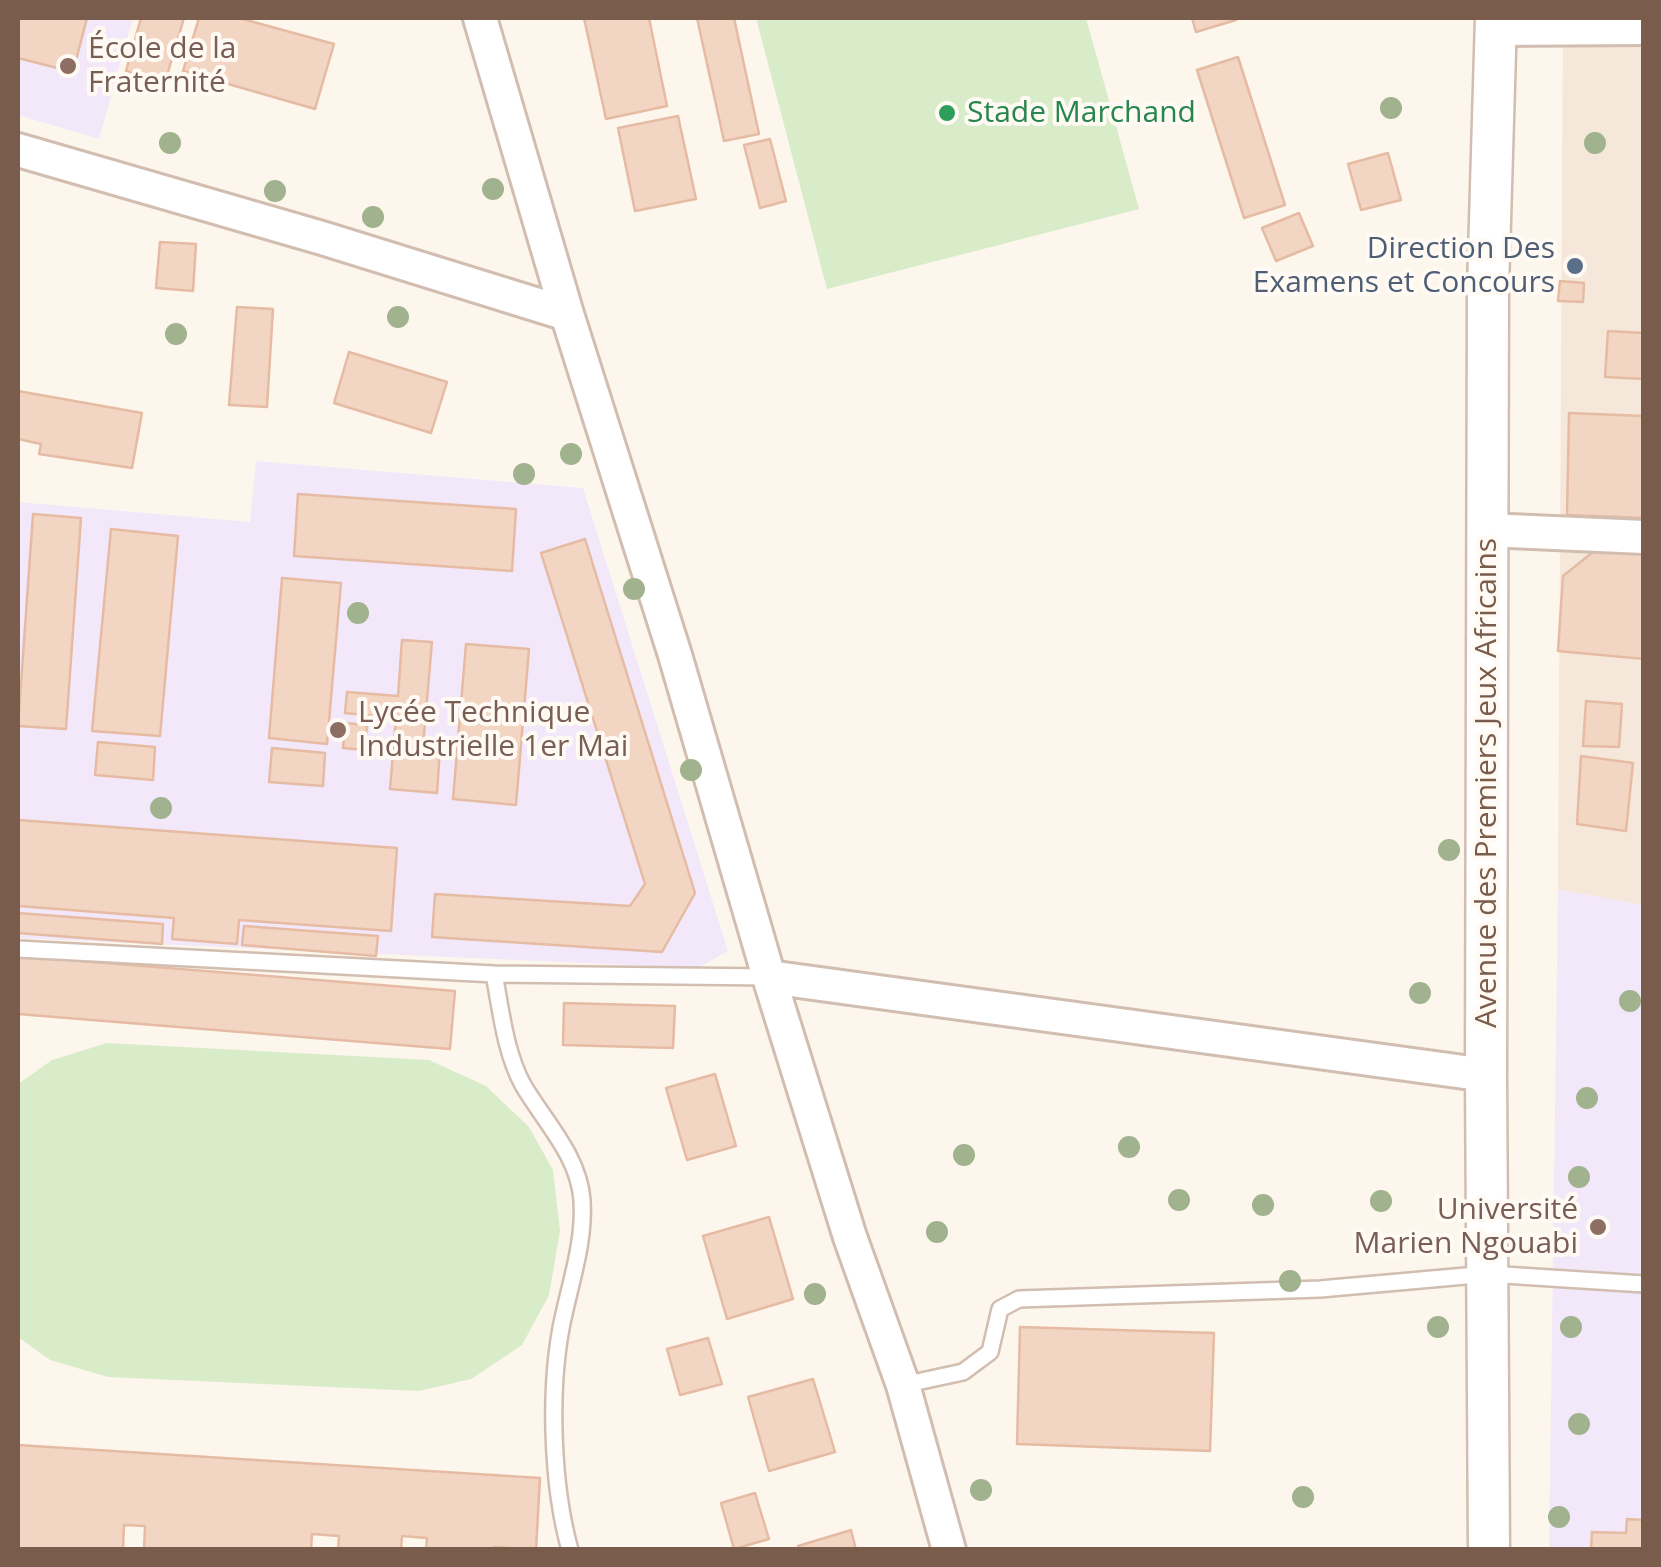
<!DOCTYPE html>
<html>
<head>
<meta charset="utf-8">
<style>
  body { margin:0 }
  #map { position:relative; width:1661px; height:1567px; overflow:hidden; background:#fdf6ec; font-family:"Open Sans",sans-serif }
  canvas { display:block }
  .frame { position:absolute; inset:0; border:20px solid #7a5c4d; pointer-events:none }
</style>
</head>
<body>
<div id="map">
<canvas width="1661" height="1567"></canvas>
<div class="frame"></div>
</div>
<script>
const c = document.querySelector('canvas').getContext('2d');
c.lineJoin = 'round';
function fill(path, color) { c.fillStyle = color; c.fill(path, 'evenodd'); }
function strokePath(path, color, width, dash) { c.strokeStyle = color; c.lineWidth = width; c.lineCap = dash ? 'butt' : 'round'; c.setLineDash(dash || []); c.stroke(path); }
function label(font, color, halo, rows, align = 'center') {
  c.font = font + ' "Open Sans",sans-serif'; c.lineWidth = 8; c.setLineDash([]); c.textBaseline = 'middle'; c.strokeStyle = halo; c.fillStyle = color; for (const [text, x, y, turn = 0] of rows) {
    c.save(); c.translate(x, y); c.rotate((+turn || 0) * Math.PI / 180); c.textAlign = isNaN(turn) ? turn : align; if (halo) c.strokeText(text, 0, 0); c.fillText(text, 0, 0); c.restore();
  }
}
const residential = new Path2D(`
  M1563,18H1643V905L1558,890Z`);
const education = new Path2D(`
  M18,18H133L99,139L18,115Z
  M256,461L583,488L728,951L698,968L18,938V502L250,522Z
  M1558,890L1643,905L1644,1549L1549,1550Z`);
const green = new Path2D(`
  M756,18H1086L1139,209L827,289Z
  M107,1043L429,1060L486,1086L529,1127L553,1170L560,1231L549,1295L522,1345L471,1379L419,1391L108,1377L50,1360L18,1337V1084L52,1060Z`);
const building = new Path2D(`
  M18,18H87L73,72L18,58Z
  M141,18H184L165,82L126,71Z
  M199,18H239L334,44L315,109L183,71Z
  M584,18H649L667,106L606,119Z
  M697,18H734L759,134L724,141Z
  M1192,18H1236V20L1196,32Z
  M1238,57L1285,205L1244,218L1197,70Z
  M678,116L696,199L635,211L618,128Z
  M770,139L786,201L760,208L744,145Z
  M1388,153L1401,200L1361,210L1348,164Z
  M1299,213L1313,246L1276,261L1262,228Z
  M160,242L196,244L193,291L156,288Z
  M1560,281L1584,283L1583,302L1558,301Z
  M237,307L273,309L267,407L229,405Z
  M1608,331L1644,333V379L1605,377Z
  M349,352L447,382L431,433L334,403Z
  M18,391L142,413L132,468L39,454L41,444L18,439Z
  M1569,413L1644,416V518L1567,515Z
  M298,494L516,509L512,571L294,556Z
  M33,514L81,518L66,729L18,726Z
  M111,529L178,536L160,736L92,731Z
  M585,539L695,893L662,952L432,937L435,894L630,906L645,884L541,553Z
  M1598,548L1644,551V659L1558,651L1563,576Z
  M282,578L341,583L327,744L269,738Z
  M402,640L432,642L423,746L440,748L437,793L390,789L396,718L345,713L347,692L398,696Z
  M466,644L529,649L516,805L453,799Z
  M1586,701L1622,704L1619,747L1583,746Z
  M345,723L367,725L365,750L343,748Z
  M98,742L155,747L153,780L95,775Z
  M272,748L325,753L323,786L269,782Z
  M1581,756L1633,763L1626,831L1577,824Z
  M18,820L397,848L391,931L239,920L237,944L172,939L174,918L18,906Z
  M18,913L163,924L162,944L18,933Z
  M244,926L378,936L376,956L242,945Z
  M18,956L455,991L450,1049L18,1014Z
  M564,1003L675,1006L673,1048L563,1045Z
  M715,1074L736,1146L687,1160L666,1088Z
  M769,1217L793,1299L727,1319L703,1236Z
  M1020,1327L1214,1333L1210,1451L1017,1444Z
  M708,1338L722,1384L680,1395L667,1349Z
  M813,1379L835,1452L769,1471L748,1397Z
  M18,1445L540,1478L536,1550L494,1547V1550H426L427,1538L402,1536L401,1550H338L339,1536L312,1534L311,1550H144L145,1526L124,1525L123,1550H18Z
  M755,1493L769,1539L734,1549L721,1503Z
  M1627,1519L1644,1520V1550H1591L1592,1532L1626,1533Z
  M851,1530L856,1550H799L798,1546Z`);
const service = new Path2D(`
  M18,949L494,974L769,977
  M494,974C501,1010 505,1052 523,1085C544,1121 579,1156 582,1200C585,1244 569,1286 561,1328C549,1393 552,1486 570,1550
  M903,1385L963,1372L990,1352L1000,1309L1019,1299L1320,1289L1488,1274L1644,1284`);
const minor = new Path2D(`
  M480,18L567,314L675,655L769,977L850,1237L903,1385L949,1550
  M1496,29L1644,28
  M18,150L322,238L567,314
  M1487,530L1644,537
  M769,977L1486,1075`);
const tertiary = new Path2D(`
  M1489,1550L1486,1075L1488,288L1496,18`);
const trees = [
  [1391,108],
  [170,143],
  [1595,143],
  [493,189],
  [275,191],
  [373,217],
  [398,317],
  [176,334],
  [571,454],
  [524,474],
  [634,589],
  [358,613],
  [691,770],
  [161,808],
  [1449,850],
  [1420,993],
  [1630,1001],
  [1587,1098],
  [1129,1147],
  [964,1155],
  [1579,1177],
  [1179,1200],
  [1381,1201],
  [1263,1205],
  [937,1232],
  [1290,1281],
  [815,1294],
  [1438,1327],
  [1571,1327],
  [1579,1424],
  [981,1490],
  [1303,1497],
  [1559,1517]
];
const markers = [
  [68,66,10,"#8d6e63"],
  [947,113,10,"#2e9e5b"],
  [1575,266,10,"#5c6f8a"],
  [338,730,10,"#8d6e63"],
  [1598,1227,10,"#8d6e63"]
];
const educationNames = [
  ["École de la",88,49],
  ["Fraternité",88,83],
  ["Lycée Technique",358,713],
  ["Industrielle 1er Mai",358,747],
  ["Université",1578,1210,"right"],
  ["Marien Ngouabi",1578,1244,"right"]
];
const leisureNames = [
  ["Stade Marchand",967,113]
];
const serviceNames = [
  ["Direction Des",1555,249],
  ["Examens et Concours",1555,283]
];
const streetNames = [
  ["Avenue des Premiers Jeux Africains",1487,783,-90]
];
fill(residential, '#f5e8da');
fill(education, '#f3e8fa');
fill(green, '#d8ecc9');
fill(building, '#f3d5c3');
strokePath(building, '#e6bba3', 2.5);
strokePath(service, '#d1beb0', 20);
strokePath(minor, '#d1beb0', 38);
strokePath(tertiary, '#d1beb0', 45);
strokePath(service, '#fff', 15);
strokePath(minor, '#fff', 32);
strokePath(tertiary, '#fff', 40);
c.fillStyle = '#a0b28e';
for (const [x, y] of trees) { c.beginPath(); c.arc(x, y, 11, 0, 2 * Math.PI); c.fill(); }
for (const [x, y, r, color] of markers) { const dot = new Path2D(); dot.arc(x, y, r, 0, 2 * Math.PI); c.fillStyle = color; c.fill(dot); strokePath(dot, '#fffaf3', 4); }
label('30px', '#785e54', '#fffaf3', educationNames, 'left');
label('30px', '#27864d', '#fffaf3', leisureNames, 'left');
label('30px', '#4e5e75', '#fffaf3', serviceNames, 'right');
label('30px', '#7a5c4d', '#fffaf3', streetNames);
</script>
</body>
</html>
